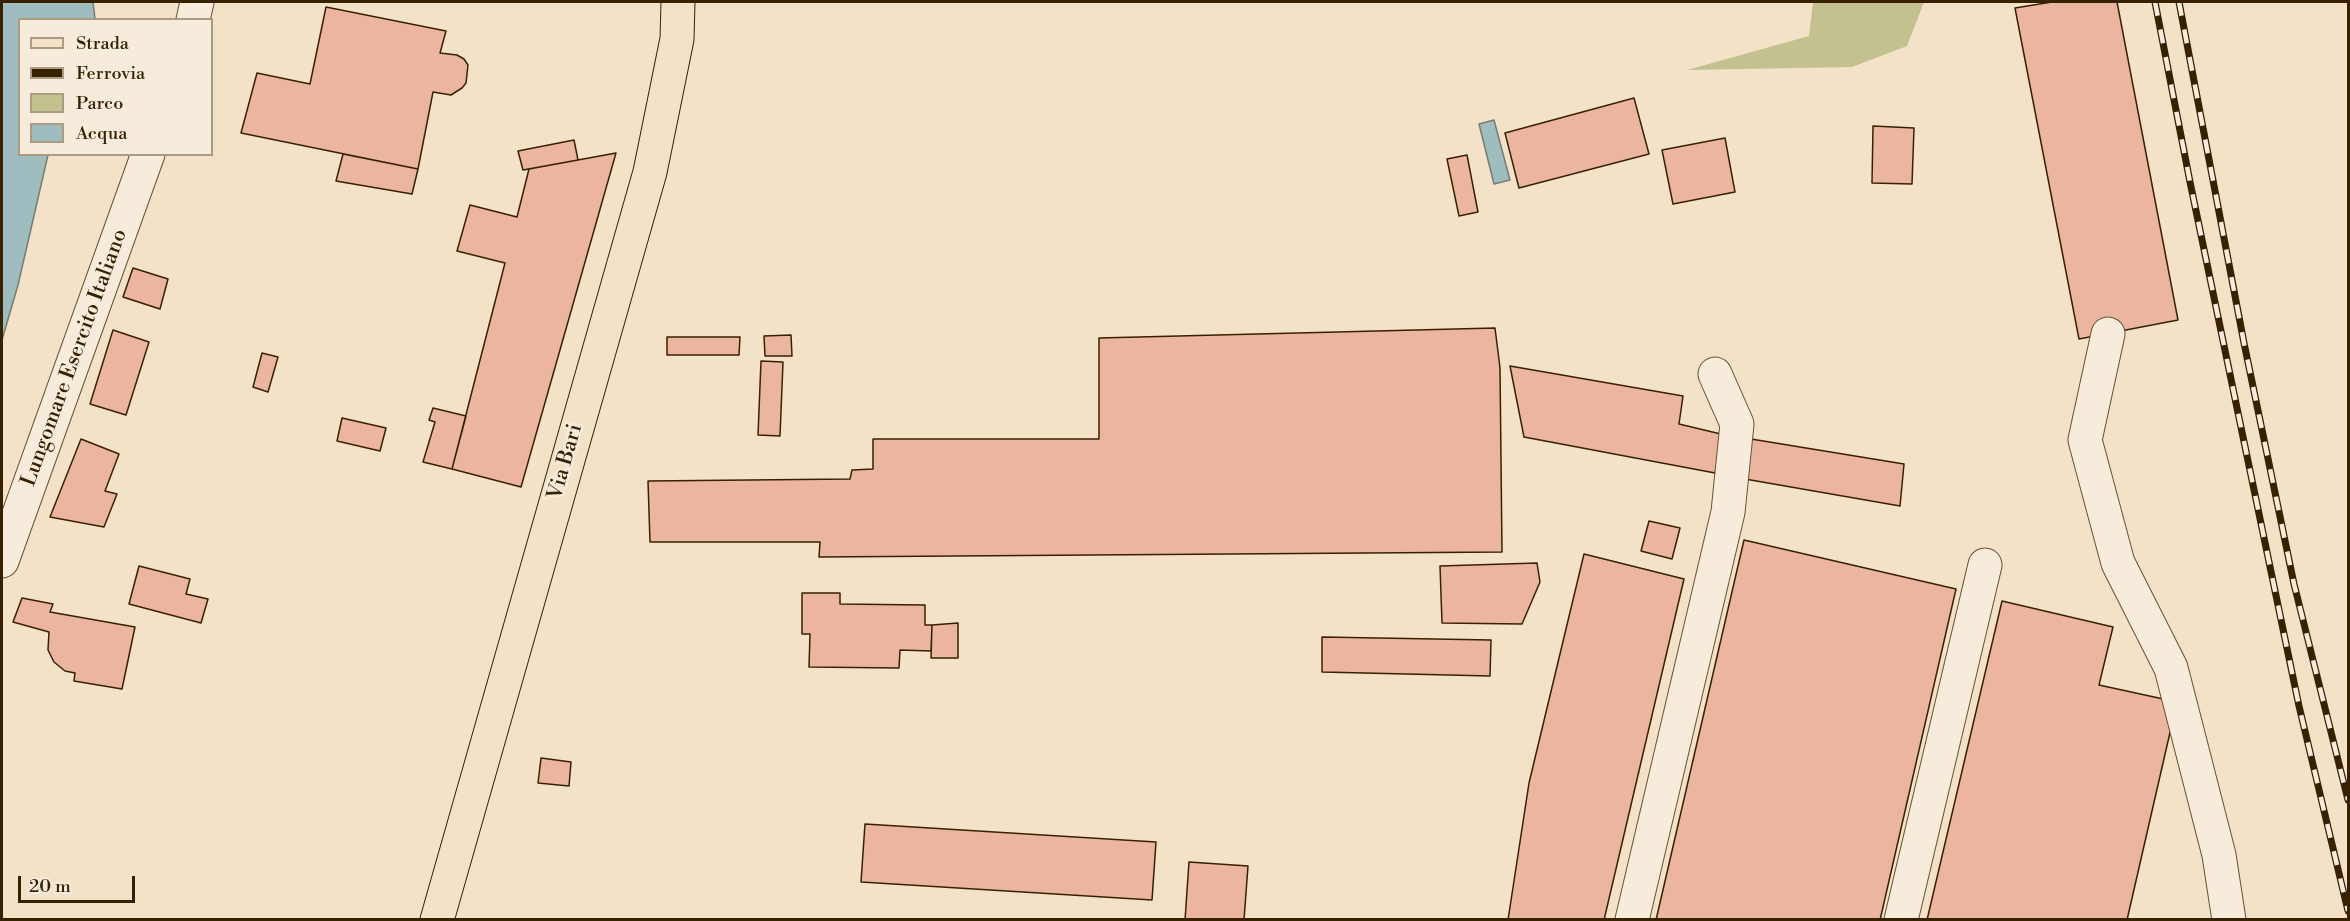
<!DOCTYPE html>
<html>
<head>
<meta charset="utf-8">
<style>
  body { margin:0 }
  #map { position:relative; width:2350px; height:921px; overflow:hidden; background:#f3e2c7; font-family:"Libre Bodoni",serif }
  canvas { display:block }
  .frame { position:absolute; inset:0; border:3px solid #372100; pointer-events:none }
  .legend { position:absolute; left:18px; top:18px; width:195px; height:138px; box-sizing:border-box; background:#f7ecdb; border:2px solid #aa9b83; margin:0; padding:8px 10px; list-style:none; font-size:18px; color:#372100 }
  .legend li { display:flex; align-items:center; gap:12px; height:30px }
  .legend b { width:30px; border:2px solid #aa9b83 }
  .scale { position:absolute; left:18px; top:876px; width:117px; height:27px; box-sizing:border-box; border:3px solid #372100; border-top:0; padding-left:8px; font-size:18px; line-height:21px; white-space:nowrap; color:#372100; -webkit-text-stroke:4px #f7ecdb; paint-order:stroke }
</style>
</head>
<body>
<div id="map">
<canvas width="2350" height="921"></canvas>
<div class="frame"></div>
<ul class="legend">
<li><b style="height:8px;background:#f3e2c7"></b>Strada</li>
<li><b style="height:8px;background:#372100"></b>Ferrovia</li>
<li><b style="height:16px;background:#c3c190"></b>Parco</li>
<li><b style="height:16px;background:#9fbcbf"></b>Acqua</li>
</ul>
<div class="scale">20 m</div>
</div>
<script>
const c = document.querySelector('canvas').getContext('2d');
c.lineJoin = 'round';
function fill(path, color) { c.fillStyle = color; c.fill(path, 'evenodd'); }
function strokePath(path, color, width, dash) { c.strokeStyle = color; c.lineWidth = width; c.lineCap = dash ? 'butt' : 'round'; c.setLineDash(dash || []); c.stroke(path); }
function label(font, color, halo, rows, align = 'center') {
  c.font = font + ' "Libre Bodoni",serif'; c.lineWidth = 5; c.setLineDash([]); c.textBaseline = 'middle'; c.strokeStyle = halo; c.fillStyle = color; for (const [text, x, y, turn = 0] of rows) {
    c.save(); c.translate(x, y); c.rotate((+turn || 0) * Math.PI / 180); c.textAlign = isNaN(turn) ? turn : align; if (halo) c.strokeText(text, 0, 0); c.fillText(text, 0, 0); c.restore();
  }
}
const green = new Path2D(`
  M1813,2H1924L1907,46L1852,67L1687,70L1809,36Z`);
const water = new Path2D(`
  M2,2H93L95,19L20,20V154L48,155L18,285L2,340Z
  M1494,120L1510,180L1494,184L1479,124Z`);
const building = new Path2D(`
  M2052,2H2117L2178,320L2079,339L2015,8Z
  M326,7L446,31L440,53L457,55L464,59L468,65L466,83L462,88L451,95L433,92L418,169L241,133L257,73L310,84Z
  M1634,98L1649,154L1519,188L1505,133Z
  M1873,126L1914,128L1912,184L1872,183Z
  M1725,138L1735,192L1673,204L1662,150Z
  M574,140L578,160L523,170L518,151Z
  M616,153L521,487L452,469L505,263L457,251L470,205L517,217L529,169Z
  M343,154L418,169L412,194L336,181Z
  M1467,155L1478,212L1459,216L1447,159Z
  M133,268L168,279L160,309L123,297Z
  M1495,328L1500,368L1502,552L819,557L820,542H650L648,481L850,479L852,470L873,469V439H1099V338Z
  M113,330L149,342L126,415L90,404Z
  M791,335L792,356H765L764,336Z
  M667,337H740L739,355H667Z
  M262,353L278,357L268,392L253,387Z
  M761,361L783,362L780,436L758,435Z
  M1510,366L1683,396L1679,424L1725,435L1715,473L1524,437Z
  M433,408L466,416L452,469L423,462L435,422L429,420Z
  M342,418L386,428L380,451L337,441Z
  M81,439L119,454L105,491L117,494L104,527L50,517Z
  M1751,439L1904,464L1900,506L1745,479Z
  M1649,521L1680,528L1672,559L1641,551Z
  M1744,540L1956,589L1880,920H1656Z
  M1584,554L1684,579L1604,920H1508L1529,783Z
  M1537,563L1540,582L1522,624L1442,623L1440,566Z
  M139,566L190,579L186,594L208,599L201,623L129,604Z
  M802,593H840V604L925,605V625H932L931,651L900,650L899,668L809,667L810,634H802Z
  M22,598L53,604L50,612L135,627L122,689L74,681L75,673L65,671L54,662L48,650L49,632L13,622Z
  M2002,601L2113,627L2099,685L2177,702L2127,920H1927Z
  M958,623V658H931L932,625Z
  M1322,637L1491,640L1490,676L1322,672Z
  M541,758L571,762L569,786L538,783Z
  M865,824L1156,842L1152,900L861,882Z
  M1189,862L1248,866L1244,920H1185Z`);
const minor = new Path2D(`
  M193,20L197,2
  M2108,334L2085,440L2118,563L2171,668L2219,855L2229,920
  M2,561L148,154
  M1632,920L1728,512L1737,424L1715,374
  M1901,920L1985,565`);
const major = new Path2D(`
  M437,920L650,172L677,39L678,2`);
const rail = new Path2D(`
  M2155,2L2190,182L2299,706L2348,911
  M2179,2L2244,343L2294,584L2348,800`);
const streetNames = [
  ["Lungomare Esercito Italiano",75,358,-70],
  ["Via Bari",566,462,-74]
];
fill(green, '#c3c190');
fill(water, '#9fbcbf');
strokePath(water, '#757e73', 1.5);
fill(building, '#ecb5a0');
strokePath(building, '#372100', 1.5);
strokePath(minor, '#665132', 35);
strokePath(major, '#372100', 35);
strokePath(minor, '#f7ecdb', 33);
strokePath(major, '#f3e2c7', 33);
strokePath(rail, '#372100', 7);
strokePath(rail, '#f7ecdb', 4.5, [14]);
label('21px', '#372100', '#f7ecdb', streetNames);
</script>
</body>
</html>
